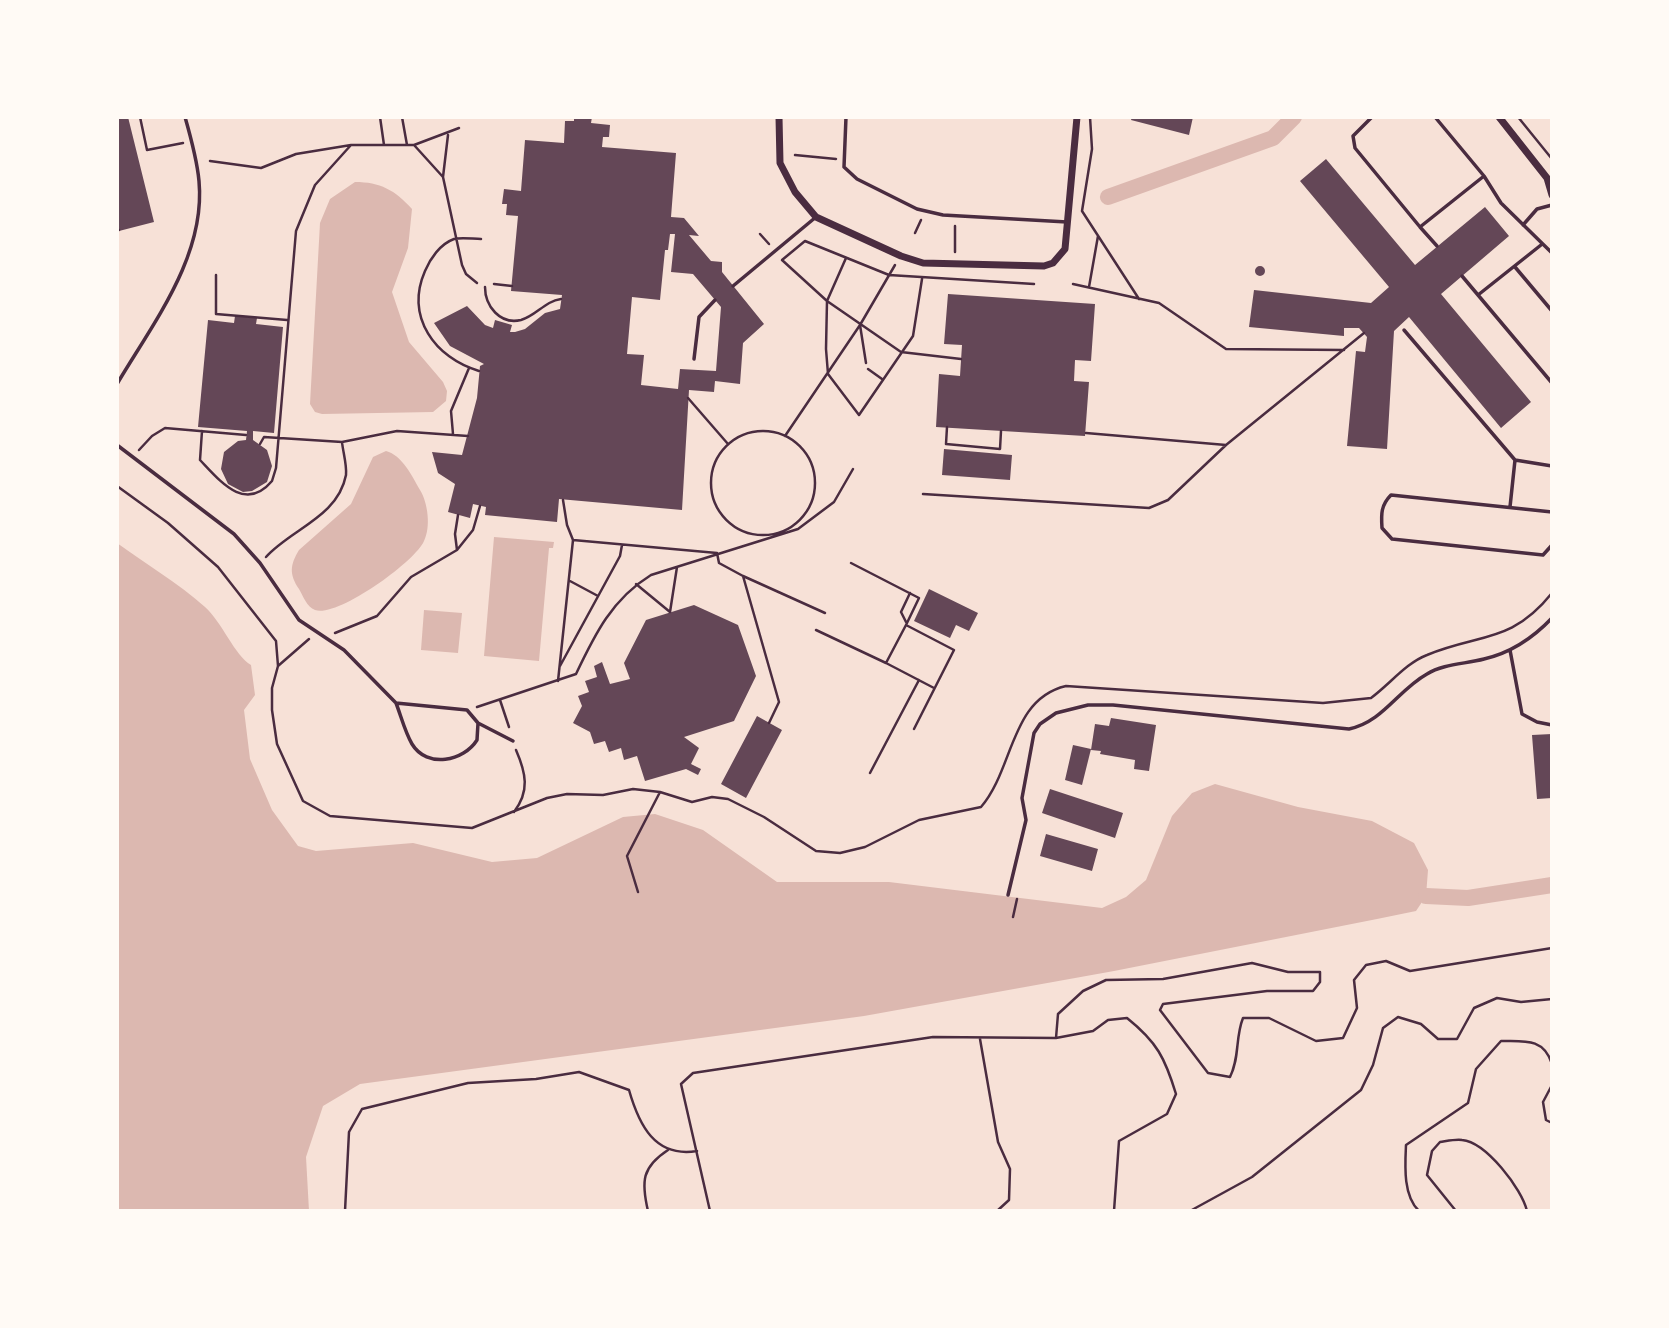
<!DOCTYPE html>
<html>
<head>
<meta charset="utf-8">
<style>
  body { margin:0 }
  #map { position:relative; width:1669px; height:1328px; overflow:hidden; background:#f7e1d7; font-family:"Fira Sans Condensed",sans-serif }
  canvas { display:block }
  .frame { position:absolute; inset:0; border:119px solid #fffaf5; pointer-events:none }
</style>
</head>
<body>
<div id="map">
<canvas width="1669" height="1328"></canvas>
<div class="frame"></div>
</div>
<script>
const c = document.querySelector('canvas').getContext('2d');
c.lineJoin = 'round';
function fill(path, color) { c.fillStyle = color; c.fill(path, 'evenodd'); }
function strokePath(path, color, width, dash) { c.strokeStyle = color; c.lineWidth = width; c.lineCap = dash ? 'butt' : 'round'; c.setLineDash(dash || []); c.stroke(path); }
const water = new Path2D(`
  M355,182C380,182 395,190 412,209L408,248L392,292L409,342L443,382L447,391L446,401L433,412L322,414L315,412L310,404L320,223L330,199Z
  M386,451C402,455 412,476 420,490C428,503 431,527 424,541C415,562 337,618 315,610C307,607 303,596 299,589C289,574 290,565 299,550L351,504L373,457Z
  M494,537L554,542L553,548H549L539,661L484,656Z
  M117,543C146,564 178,583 205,607C222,622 235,656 251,665L255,695L244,710L250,759L272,810L298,846L316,851L413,843L492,862L537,858L623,817L655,814L703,830L777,882H889L1102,908L1126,897L1146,880L1172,816L1192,793L1215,784L1298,807L1372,821L1414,843L1428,870L1426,896L1416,911L1377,919L1114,971L864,1016L360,1084L323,1106L306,1157L309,1211H117Z
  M424,610L462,613L458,653L421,650Z`);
const canal = new Path2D(`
  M1108,197L1273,138L1294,117
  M1426,896L1468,898L1552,885`);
const building = new Path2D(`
  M117,117H128L154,222L119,231Z
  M574,117H592L591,123L610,125L609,137H603L602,147L676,153L671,217L684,218L699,236L689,235L711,261L722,262V272L764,324L743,343L740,384L715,381L714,392L689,390L682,510L559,499L557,522L485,515L486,507L473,504L470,518L448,512L455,484L438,473L432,452L462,455L477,398L480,366L484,364L450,346L434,323L467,306L485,325L493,328L495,320L512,325L510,332H515L525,329L545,313L560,309L562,295L511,291L518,216L506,215L507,204H502L504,189L521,191L525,140L564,143L565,121H574ZM670,234H675L671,272L693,274L721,307L716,371L680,369L678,389L641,385L644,355L627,354L632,297L660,300L665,250H668Z
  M1132,117H1193L1189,135L1131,120Z
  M1326,159L1415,265L1485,207L1509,236L1441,294L1531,402L1501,428L1409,317L1394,331L1387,449L1347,446L1356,351L1365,352L1367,337L1359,328H1344V336L1249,327L1254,290L1371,303L1389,287L1300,181Z
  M1255 271a5 5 0 1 1 10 0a5 5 0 1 1-10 0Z
  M948,294L1095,304L1091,361L1075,360L1074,381L1089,382L1085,436L936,427L939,374L960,376L962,345L944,344Z
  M235,316L257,318L256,324L283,327L274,433L253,431V440L267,450L272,466L267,482L252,491L243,492L228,484L221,469L224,452L238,441L246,440L247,431L198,427L208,320L234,323Z
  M944,449L1012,455L1010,480L942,475Z
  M929,589L978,613L969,631L956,625L950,638L914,621Z
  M694,605L738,625L756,676L734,721L684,737L699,748L691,764L701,769L698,775L686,769L645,781L637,756L624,760L621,748L609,752L605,741L594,744L590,732L573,723L582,706L578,696L589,692L585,681L597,677L594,666L602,662L610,684L630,679L624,663L646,620Z
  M757,716L782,730L746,798L721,784Z
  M1111,718L1156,725L1149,771L1134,769L1135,760L1100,754L1101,751L1091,750L1095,724L1109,726Z
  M1552,734V798L1537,799L1532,735Z
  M1073,745L1091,749L1082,785L1065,780Z
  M1050,789L1123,813L1115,838L1042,813Z
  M1046,834L1098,849L1092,871L1040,856Z`);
const path = new Path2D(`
  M140,117L147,150L183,143
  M380,117L384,145
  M402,117L407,145
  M1090,117L1092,149L1082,211L1139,299
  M1518,117L1552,159
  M414,145L443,177L462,265L466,274L477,283
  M795,155L836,159
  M210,161L261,168L296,154L351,145H414L459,128
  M443,177L448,135
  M117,230H119
  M915,233L921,220
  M760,234L769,244
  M955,252V226
  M846,258L827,301L826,349L828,374L859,415L913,336L922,279
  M216,275V314L287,320
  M494,284L512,286
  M1073,284L1159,303L1226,349L1344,350
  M485,287C485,306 500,325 521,320C536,316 545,301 561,299
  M1089,287L1098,236
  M860,325L866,363
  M961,359L901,352L827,301L782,260L805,241L889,275L1034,284
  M868,369L882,379
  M479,371C435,358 405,317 425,271C430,259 440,244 454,239C462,237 473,239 481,239
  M688,398L728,444
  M947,427L946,444L1000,449L1001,431
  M202,431L200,460C220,481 245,513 272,481L276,468L296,231L315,185L351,145
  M711 483a52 52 0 1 1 104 0a52 52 0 1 1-104 0Z
  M1086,433L1226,445
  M453,434L451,411L469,368
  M785,436L860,325L895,265
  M260,444L264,437L342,442L397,431L468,436
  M139,450L152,436L165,428L246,435
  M117,486L168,523L218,567L276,641L278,666L272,688V710L277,744L303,801L330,816L472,828L547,798L567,794L603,795L633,789L660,792L692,802L712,797L728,799L764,817L816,851L840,853L865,847L919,820L981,807C1014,769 1010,699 1066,686L1323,703L1371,698C1390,684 1406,663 1427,655C1480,633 1511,644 1552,593
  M923,494L1149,508L1168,500L1226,445L1364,333
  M573,540L717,553L719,563L743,576L779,702L769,723
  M457,550L455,534L458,515
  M266,557C291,529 338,517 346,475C347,465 343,452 342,442
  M851,563L919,598L906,625L954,650L914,729
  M743,576L825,613
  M570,581L598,596
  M636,584L670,612L677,567
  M906,622L901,612L910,593
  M816,630L886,663L906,625
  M335,633L377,616L411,577L457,550L473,530L480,506
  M886,663L934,688
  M278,666L309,639
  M560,666L620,556L622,545
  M558,681L573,540L567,525L563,500
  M500,700L509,727
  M477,707L576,674C595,634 612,599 651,575L798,529L834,502L853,469
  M870,773L919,680
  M514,812C530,791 526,773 516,750
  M638,892L627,856L660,792
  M1013,917L1017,899
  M1056,1038L1058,1014L1083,991L1106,980L1163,979L1252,963L1288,972H1320V982L1313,991H1267L1163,1004L1160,1010L1208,1073L1230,1077C1240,1057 1235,1038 1243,1018H1269L1316,1041L1343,1038L1357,1008L1354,980L1366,965L1386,961L1410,971L1552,948
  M980,1039L998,1142L1010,1169L1009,1200L997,1211
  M1552,1085L1543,1102L1546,1120L1552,1123
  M345,1211L349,1132L362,1109L468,1083L536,1079L579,1072L629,1090C639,1125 655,1158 697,1151
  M648,1211C641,1181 642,1167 668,1150
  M710,1211L681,1084L693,1073L933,1037L1056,1038L1093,1031L1108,1020L1127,1018C1157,1042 1165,1058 1176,1094L1167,1114L1119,1141L1114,1211
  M781,1211H785
  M1190,1211L1252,1177L1361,1090L1373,1065L1383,1028L1398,1017L1421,1024L1438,1039H1457L1474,1008L1497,998L1521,1002L1552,999
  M1419,1211C1403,1196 1405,1166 1406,1145L1468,1103L1476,1069L1501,1041C1525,1041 1544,1038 1552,1064
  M1456,1211L1427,1175L1432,1151L1440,1142C1447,1141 1456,1139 1462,1140C1486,1142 1522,1189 1527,1211`);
const service = new Path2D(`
  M846,117L844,167L857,179L917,209L943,215L1067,222
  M1372,117L1353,136L1355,148L1420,227L1484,176
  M1435,117L1484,176L1501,203L1552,253
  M1523,225L1537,209L1552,205
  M1420,227L1437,246
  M1541,245L1478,295L1552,383
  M1515,267L1552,311
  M1462,276L1478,295
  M733,286L816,217
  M1404,330L1515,460L1552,466
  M694,359L699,317L715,300
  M117,384C153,323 206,256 199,181C197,159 191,138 185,117
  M117,445L234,534L260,563L299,620L344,650L396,703
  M1510,507L1515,460
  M1552,512L1391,495C1381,505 1381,514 1382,528L1392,539L1543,555L1552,545
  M1510,650L1522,714L1537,722L1552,725
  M396,703L467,710L478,723L477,740C464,761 427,769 412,744C405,732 401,716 396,703Z
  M478,723L513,741
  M1008,895L1026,820L1022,798L1034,733L1040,724L1056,713L1088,705H1113L1349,729C1383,722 1398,690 1427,674C1443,664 1465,664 1484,659C1510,653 1533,638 1552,618`);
const minor = new Path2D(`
  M779,117L780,163L795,192L816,217L901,256L923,263L1044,266L1053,263L1065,249L1077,117
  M1499,117L1547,178L1552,195`);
fill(water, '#dcb8b0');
strokePath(canal, '#dcb8b0', 16);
fill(building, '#644757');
strokePath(path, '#4a2c40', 2.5);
strokePath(service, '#4a2c40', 3.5);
strokePath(minor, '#4a2c40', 7);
</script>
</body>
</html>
